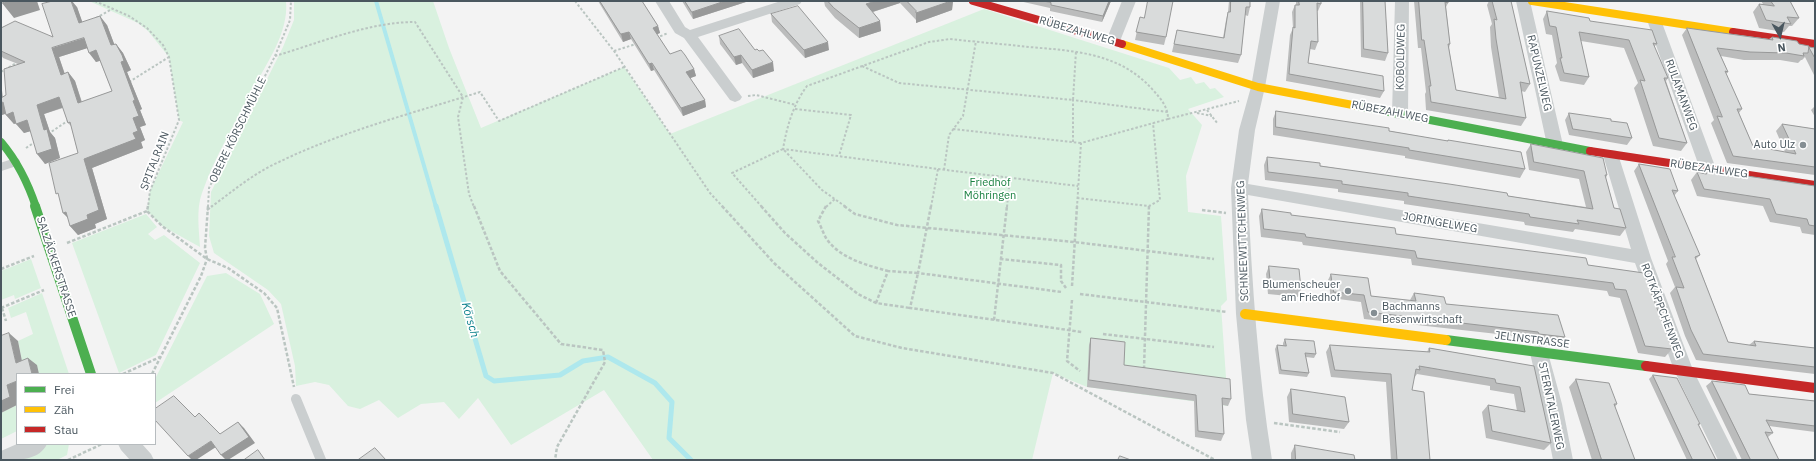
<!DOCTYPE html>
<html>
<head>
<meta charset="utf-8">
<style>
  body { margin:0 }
  #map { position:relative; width:1816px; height:461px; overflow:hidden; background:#f3f3f3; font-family:"IBM Plex Sans",sans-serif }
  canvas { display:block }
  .frame { position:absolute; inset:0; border:2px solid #4a575f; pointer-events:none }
  .legend { position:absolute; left:16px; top:373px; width:140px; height:72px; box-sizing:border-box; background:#fff; border:1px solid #b7bcbf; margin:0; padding:5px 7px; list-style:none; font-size:12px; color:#4a575f }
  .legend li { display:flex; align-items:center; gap:8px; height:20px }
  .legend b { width:20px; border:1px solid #b7bcbf }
  .north { position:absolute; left:1760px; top:16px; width:40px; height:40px; -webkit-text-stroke:3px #fff; paint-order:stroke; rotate:172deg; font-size:11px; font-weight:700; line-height:16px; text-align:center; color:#4a575f }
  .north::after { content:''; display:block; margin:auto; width:14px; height:18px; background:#4a575f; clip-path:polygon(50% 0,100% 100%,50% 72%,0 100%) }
</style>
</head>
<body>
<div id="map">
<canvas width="1816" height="461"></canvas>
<div class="frame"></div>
<ul class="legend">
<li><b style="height:5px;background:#4caf50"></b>Frei</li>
<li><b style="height:5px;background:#ffc107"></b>Zäh</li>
<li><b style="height:5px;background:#c62828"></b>Stau</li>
</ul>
<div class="north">N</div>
</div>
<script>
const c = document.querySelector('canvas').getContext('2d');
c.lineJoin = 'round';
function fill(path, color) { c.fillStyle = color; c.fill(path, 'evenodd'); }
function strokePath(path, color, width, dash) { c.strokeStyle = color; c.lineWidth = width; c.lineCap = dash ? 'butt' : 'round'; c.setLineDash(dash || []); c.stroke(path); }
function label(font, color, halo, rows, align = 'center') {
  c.font = font + ' "IBM Plex Sans",sans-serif'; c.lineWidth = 3.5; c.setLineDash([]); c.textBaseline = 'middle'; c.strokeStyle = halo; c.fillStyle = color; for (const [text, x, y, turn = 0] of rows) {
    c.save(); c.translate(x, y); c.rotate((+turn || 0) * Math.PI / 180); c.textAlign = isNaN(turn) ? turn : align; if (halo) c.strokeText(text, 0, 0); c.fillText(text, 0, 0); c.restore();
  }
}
const green = new Path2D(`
  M89,1H286C289,33 266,64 252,91C235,124 214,158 202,193C196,209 199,230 200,247L162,226L147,211L150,191L183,122L179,120L169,57L148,31L138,23Z
  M294,1H433L449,48L481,128L624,67L670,134L984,9L1169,68L1180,80L1191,77L1196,84L1204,82L1210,89L1215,88L1224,97L1188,109L1202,125L1186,176L1188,212L1221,216L1227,300L1221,306L1228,406L1087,387L1053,373L1032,460H653L604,390L511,445L478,398L459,419L444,402L421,404L398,418L379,400L360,409L348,406L329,385L315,382L296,386L295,366L281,304L268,290L214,253L209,236L211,192L283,47L294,20Z
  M146,214L157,227L148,234L155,240L164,235L200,263L156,355L119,373L72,243Z
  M31,259L41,288L15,299L14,295L1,300V271Z
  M226,273L260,294L274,324L155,403V379L207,276Z
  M42,293L69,374H39L24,371L18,341L33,334L26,312L11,318L8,308Z
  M17,405V431L1,439V413Z
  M47,444H69L67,455L57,460H14Z`);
const streamFar1 = new Path2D(`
  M376,1L436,207`);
const stream = new Path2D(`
  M436,206L486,376L494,381L560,375L583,361L608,357L655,383L672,402L669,438L691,460`);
const pathFar1 = new Path2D(`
  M95,1L129,16L147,28L163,45L169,57L179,120L150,191L148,207
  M575,1L614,51L710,193L723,207
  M96,18L112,9
  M656,38L668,33
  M614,51L636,44
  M275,56C319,43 369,22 415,22L463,97L458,117L469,194L474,207
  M862,66L899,83L1073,100L1076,51
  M1,72L18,62
  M129,82L169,57
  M748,96L756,95L796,105
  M795,109L851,115L839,156
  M1207,110L1218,124
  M1197,113L1212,116
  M1168,119L1239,101
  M953,129L1081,143
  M48,134L69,120
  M1073,142V100L1168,112
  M26,148L35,142
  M938,169L1078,186
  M944,170L949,135L963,116L976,41
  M1077,198L1149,206L1160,200L1153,123
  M208,207L209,188L275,56L290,20L291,1
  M211,207C233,191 254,173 279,162C343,131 413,113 480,92L499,121L624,67
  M762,207L732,173L783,149L822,190L846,207
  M826,207L835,199
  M931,207L938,169L783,149C787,126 793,105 807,86L929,42L950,39C976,42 1003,44 1029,47C1076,51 1120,53 1153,90C1161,99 1168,107 1168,119L1081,143L1077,207
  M1007,207L1010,177`);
const path = new Path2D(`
  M148,206L147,211L162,226L207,259L228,268L264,293L277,308L294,387
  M474,206L500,271L561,344L603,350L605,362L557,447L555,460
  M722,206L774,263L855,336L902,348L1053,373L1215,460
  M761,206L785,233L818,263L858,294L876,303L910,308
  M826,206L818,221C821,226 823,233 826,238C839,258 866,265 888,271
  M844,206L855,214L897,225L1074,242L1214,259
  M931,206L918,273L1062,292
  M207,210L212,206
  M1202,210L1226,213
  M67,243L147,211
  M207,259L205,248L208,206
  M1000,259L1061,265V281L1066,288
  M1,269L34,256
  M1072,286L1077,206
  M1080,294L1227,312
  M1072,300L1067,361L1080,371
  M876,303L888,271L918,273L910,308L1082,332
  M1,308L44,290
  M2,308L6,321
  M994,320L1007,206
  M1103,334L1214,347
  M1144,369L1149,206
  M123,374L160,357
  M152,374L201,276L207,259
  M1274,423L1340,432
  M68,460L102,444`);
const laneFar1 = new Path2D(`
  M1,167L16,162`);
const lane = new Path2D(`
  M296,399L321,460`);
const street = new Path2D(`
  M655,1H669L685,27L690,30L781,1H802L800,4L698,37L742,97L740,100L735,102L730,100L684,38L675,33Z
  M1122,1H1136L1120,41L1118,44L1113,45L1108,44L1106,41Z
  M1266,1H1280L1265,87L1255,130L1248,184L1631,249L1603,155L1605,151L1611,150L1617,151L1651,258L1693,370L1738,460H1718L1674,370L1635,263L1248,195C1252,284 1258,372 1272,460H1252L1246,420L1236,314L1231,188L1239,130L1251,87Z
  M1395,1H1409L1408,114L1405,118L1400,119L1395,118L1392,114Z
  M1516,1H1530L1563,145L1561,149L1555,150L1549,149L1547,145Z
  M1654,16L1659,17L1661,20L1716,169L1714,173L1708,175L1702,173L1700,169L1647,20L1649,17Z
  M1539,345L1546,348L1548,353L1562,404L1573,460H1553L1542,404L1530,353L1532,348Z
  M17,444H47C39,461 17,460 1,460V451Z
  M118,444H142L151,454L154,460H130L121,450Z`);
const fastFar1 = new Path2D(`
  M1358,106L1590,151
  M1,142C18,162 28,183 36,207`);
const fast = new Path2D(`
  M35,206L91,374
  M1446,340L1646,366`);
const slowFar1 = new Path2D(`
  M1532,1L1733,32
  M1122,44L1258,87L1358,106`);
const slow = new Path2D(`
  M1245,314L1446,340`);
const jamFar1 = new Path2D(`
  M973,1L1122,44
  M1733,32L1815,44
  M1590,151L1815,185`);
const jam = new Path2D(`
  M1646,366L1815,388`);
const wall = new Path2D(`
  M598,1H642L658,26L660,33L657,34L670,54L694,69L696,76L690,78L705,100L706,107L683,116L654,70L651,71L631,39L623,42Z
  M682,1H749L693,19Z
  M824,1H953L952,10L916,23V20L900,3L873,12L880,21L881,31L859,38L835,18L825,6Z
  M1019,1H1111L1102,22L1050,11V8Z
  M1229,1H1250V7L1248,16L1245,15L1241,55L1238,63L1172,52L1177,30L1223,38L1226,20L1228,12Z
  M1296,1H1321V4L1318,11H1317L1318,42L1315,50L1310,49L1308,63L1384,91L1380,98L1286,81L1290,35L1293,28L1292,12L1295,5H1296Z
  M1360,1H1385L1388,53L1385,61L1361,57Z
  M1414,1H1448V3L1446,7L1450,44L1449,48L1456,90L1499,98L1491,47L1490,27L1492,24L1487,5L1489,1H1511L1530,84L1525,92L1521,91L1526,118L1521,126L1426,110L1425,94L1426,92L1421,48H1418Z
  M1761,1H1790L1799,18L1792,26H1789L1784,32L1759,28L1753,12L1759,4H1763Z
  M77,7L82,22L107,25L114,44H116L123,53L131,70L127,72L142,109L140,110L146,125L140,127L145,140L141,142L143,148L92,168L107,219L95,224L96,228L78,235L70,226L68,217L63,213L78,153L71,126L68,123L63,108L44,114L50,132L55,138L60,158L45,164L30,131L24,133L16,123L14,124L6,115V113L2,115L3,97L6,95L18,64L3,58L1,55V28L53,37ZM87,48L96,62L100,61L112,91L82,102L75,81L68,72L65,74L59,57Z
  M1547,11L1590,21L1657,44L1654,47L1668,78L1666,81L1687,143L1681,151L1653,146L1634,88L1638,83L1624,48L1581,41L1589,77L1584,85L1560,81L1555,66L1557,63L1552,35L1546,34L1543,19Z
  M771,14L829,50L805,58L772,22Z
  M1140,17L1166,37L1164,45L1135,40Z
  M1687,28L1769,39L1772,37L1799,44L1808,48L1809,47L1815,48V77L1805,57L1802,60H1801L1798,63L1780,60H1744L1721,56L1728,72L1726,74L1742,109L1739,113L1753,146L1785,152L1776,131L1782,124L1815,129V175L1727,163L1711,123L1714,120L1682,35Z
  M719,36L755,50L774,71L753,78L742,63L736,65L720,44Z
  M1815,106V117L1811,110Z
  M1276,111L1447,141L1448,140L1525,169L1520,178L1405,158V156L1273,135V119Z
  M1569,113L1611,121L1632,138L1627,145L1569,135L1565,120Z
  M1531,144L1607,175L1606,178L1614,208L1626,228L1620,236L1575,229L1573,232L1525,225L1524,222L1404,204V201L1338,192V189L1265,180L1264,165L1267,157L1508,196L1586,207L1579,179L1529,170L1526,152Z
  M1639,164L1678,191L1674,196L1700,255L1696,259L1728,342L1749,345L1754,341L1815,348V374L1696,360L1685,336L1670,293L1675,287L1666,264L1668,261L1634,171Z
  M1706,170L1815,186V235L1802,233L1800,227L1770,222L1763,206L1697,196L1691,180L1697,172L1704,173Z
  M1262,209L1291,215L1396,234L1588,265L1644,273L1672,349L1665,357L1638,353L1620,298L1609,296L1607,291L1412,265L1411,259L1303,245L1302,242L1261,237L1259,216Z
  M1269,266L1301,289L1298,297L1268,294L1266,274Z
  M1331,274L1371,296L1411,301L1410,300L1414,293L1446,304L1565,337L1560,343L1534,340L1533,338L1364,319L1361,302L1331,298L1328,280Z
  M1091,338L1124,365L1231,399L1228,406L1223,405L1224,434L1221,441L1195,437L1194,401L1087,387L1089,345Z
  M1285,339L1316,354L1314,358L1306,357L1309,373L1307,377L1279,374L1275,349L1277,345H1283V343Z
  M1330,345L1427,352L1429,348L1534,366L1551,443L1544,450L1486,438L1482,412L1488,405L1517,411L1514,394L1490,390V386L1417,374L1414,378L1412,390L1430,460H1391L1386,382L1331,377L1326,352Z
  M1653,375L1700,424L1698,425L1716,460H1687L1649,379Z
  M1576,379L1617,404L1615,407L1635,460H1592L1569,387Z
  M1712,381L1749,394L1815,401V432L1769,426L1773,433L1768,437L1779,460H1742L1706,386Z
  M1291,389L1349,422L1344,429L1289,422L1287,397Z
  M1295,445L1355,460H1291V453Z`);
const shadedWall = new Path2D(`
  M8,1H37L40,10L14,18L2,3Z
  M71,1H72L77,7L86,32L79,23Z
  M725,1H749L693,19L692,12Z
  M876,1H900V3L866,14V4Z
  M951,1H953L952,10L916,23V13Z
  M1109,1H1111L1102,22L1103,16Z
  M100,16L107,25L118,54L111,45Z
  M880,21L881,31L859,38V28Z
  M658,26L660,33L655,35L653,28Z
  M629,32L631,39L623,42L621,34Z
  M84,38L91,47L59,57L68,84L61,75L52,48Z
  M828,42L829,50L805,58L804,50Z
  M116,44L123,53L131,70L127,72L142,109L140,110L146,125L140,127L145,140L141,142L143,148L92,168L107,219L95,224L96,228L78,235L70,226L87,215L84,159L133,133V101L121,62Z
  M96,50L102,60L96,62L89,53Z
  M741,55L742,63L736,65L734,57Z
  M773,62L774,71L753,78L752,70Z
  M652,63L654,70L651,71L649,64Z
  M694,69L696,76L688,79L686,72Z
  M68,72L75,81L85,113L78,103Z
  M1,82L3,99L1,100Z
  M59,97L67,106L44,114L50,132L55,138L60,158L45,164L37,154L44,130L37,105Z
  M705,100L706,107L683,116L681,108Z
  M3,102L11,112L2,115L1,114V103Z
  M13,112L21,121L14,124L6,115Z
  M27,120L35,130L24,133L16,124Z
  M66,212L72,222L63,213Z
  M9,333L18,341L24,371L16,363Z
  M28,358L37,365L39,374H32Z
  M17,381V392L16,393L17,397V405L1,413V401L7,385Z
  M238,422L244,428L255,443L228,460H226L221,455Z
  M211,441L216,447L196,460H192L188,456Z`);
const building = new Path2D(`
  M1,1H8L2,3Z
  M53,1H71L79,23L100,16L111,45L116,44L122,55L124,61L121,62L135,100L133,101L139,116L133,118L138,131L133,133L136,139L84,159L99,210L87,215L88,219L70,226L66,212L63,213L58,193L56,194L49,163L78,153L70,122L68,123L59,97L37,105L44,130L47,129L52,149L37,154L27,120L16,124L13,112L6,115L3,102L1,103V98L6,95L4,69L25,62L1,51V28L15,21L53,37L42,4ZM84,38L89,53L96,50L112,91L78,103L68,72L61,75L52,48Z
  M600,1H642L658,26L653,28L670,54L681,50L685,55L694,69L686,72L705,100L681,108L652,63L649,64L629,32L621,34Z
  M685,1H725L692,12Z
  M828,1H876L866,4L880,21L859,28L834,8Z
  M907,1H951L916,13V11Z
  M1044,1H1109L1103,16L1051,5V3Z
  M1148,1H1173L1166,37L1136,32L1140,17L1144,18Z
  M1231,1H1250V7H1246L1241,55L1174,44L1177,30L1224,38L1228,12H1230Z
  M1299,1H1321V4L1317,3L1318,42L1311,41L1308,63L1383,76L1384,91L1289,74L1293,27L1295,28V5H1299Z
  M1363,1H1385L1388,53L1364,49Z
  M1419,1H1448V3L1445,2L1450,44H1448L1456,90L1506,99L1496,39L1494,19L1497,20L1492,1H1511L1530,84L1520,82L1526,118L1431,102L1429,86H1431L1424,40H1422Z
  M1771,1H1790L1799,18L1787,17L1791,24L1766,20L1759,4L1774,6Z
  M798,6L828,42L804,50L771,14Z
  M1547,11L1589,18L1590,21L1652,30L1657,44L1653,43L1668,78H1664L1687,143L1659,138L1640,80L1645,81L1629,40L1579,32L1589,77L1564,73L1560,58H1562L1556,27L1550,26Z
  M1687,28L1773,40L1772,37L1797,41L1799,44L1809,46L1808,53H1803L1804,56L1786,53L1750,52L1717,48L1728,72L1725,71L1742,109H1737L1753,146L1796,154L1782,124L1815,129V167L1733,156L1717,116L1722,117Z
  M739,29L755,50L757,49L759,51L763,50L773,62L752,70L741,55L734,57L719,36Z
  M1809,47L1815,48V58Z
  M1276,111L1389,128V131L1448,141V140L1521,152L1525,169L1409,150V148L1276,127Z
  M1569,113L1611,119V121L1627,123L1632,138L1573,129Z
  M1531,144L1603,158L1607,175H1605L1614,208L1620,209L1626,228L1577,220L1579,224L1530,217L1529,214L1408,196V193L1342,184V181L1268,172L1267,157L1320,163V166L1449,184L1507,193L1508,196L1593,209L1584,171L1534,162Z
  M1639,164L1670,169L1678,191L1672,190L1700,255L1695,257L1728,342L1756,346L1754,341L1815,348V367L1703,354L1691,330L1676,287L1684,288L1672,257H1675Z
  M1706,170L1815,186V226L1809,225L1807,219L1776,214L1770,199L1704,189L1697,172L1706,174Z
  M1262,209L1291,213V215L1395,228L1396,234L1586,258L1588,265L1644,273L1672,349L1645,346L1626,290L1615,289L1613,283L1417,258L1415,251L1306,237L1305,234L1264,229Z
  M1269,266L1299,269L1301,289L1271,286Z
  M1331,274L1368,278L1371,296L1416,301L1414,293L1444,297L1446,304L1558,315L1565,337L1539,334L1538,332L1368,312L1364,295L1334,292Z
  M9,333L16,363L28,358L32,374H17V381L7,385L10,397L1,401V336Z
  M1091,338L1125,342L1124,365L1230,379L1231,399L1222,398L1224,434L1198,431L1196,395L1089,380Z
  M1285,339L1314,341L1316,354L1305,353L1309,373L1281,370L1277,345L1286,346Z
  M1330,345L1430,352L1429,348L1534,366L1551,443L1492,431L1488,405L1525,412L1520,387L1496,383L1495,379L1419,366L1420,370L1416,369L1412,390L1424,392L1430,460H1397L1391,374L1335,370Z
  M1653,375L1677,378L1700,424H1698L1716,460H1693Z
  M1576,379L1609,383L1617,404H1614L1635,460H1602Z
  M1712,381L1745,385L1749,394L1815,401V426L1766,420L1773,433L1765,432L1779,460H1751Z
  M1291,389L1345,397L1349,422L1293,414Z
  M174,396L195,417L199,413L220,434L238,422L249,437L221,455L211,441L188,456L155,420V409Z
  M1295,445L1354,455L1355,460H1296Z
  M375,448L386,460H358Z
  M258,450L265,460H244Z
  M1120,456L1131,460H1118Z`);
const markers = [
  [1803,145,4,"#858e93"],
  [1348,291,4,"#858e93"],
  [1374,313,4,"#858e93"]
];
const streetNames = [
  ["RÜBEZAHLWEG",1077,31,16],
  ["KOBOLDWEG",1401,57,-89],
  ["RAPUNZELWEG",1539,73,77],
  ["RULAMANWEG",1681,95,70],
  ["RÜBEZAHLWEG",1390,112,11],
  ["OBERE KÖRSCHMÜHLE",238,130,-64],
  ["SPITALRAIN",155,161,-69],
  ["RÜBEZAHLWEG",1709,169,8],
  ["JORINGELWEG",1440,223,10],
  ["SCHNEEWITTCHENWEG",1243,241,-92],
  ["SALZÄCKERSTRASSE",56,267,72],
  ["ROTKÄPPCHENWEG",1662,311,69],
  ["JELINSTRASSE",1532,340,7],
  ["STERNTALERWEG",1551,406,78]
];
const poiNames = [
  ["Auto Ulz",1795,145],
  ["Blumenscheuer",1340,285],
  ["am Friedhof",1340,298],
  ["Bachmanns",1382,307,"left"],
  ["Besenwirtschaft",1382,320,"left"]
];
const parkNames = [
  ["Friedhof",990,183],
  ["Möhringen",990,196]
];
const waterNames = [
  ["Körsch",470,320,74]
];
fill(green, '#d9f1df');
strokePath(streamFar1, '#aee8ed', 4);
strokePath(stream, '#aee8ed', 5);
strokePath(pathFar1, '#bac5c1', 2, [2.5, 2]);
strokePath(path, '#bac5c1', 2.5, [3.5, 2]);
strokePath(laneFar1, '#cacecf', 8);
strokePath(lane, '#cacecf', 10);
fill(street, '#cacecf');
strokePath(fastFar1, '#4caf50', 8);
strokePath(fast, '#4caf50', 10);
strokePath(slowFar1, '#ffc107', 8);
strokePath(slow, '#ffc107', 10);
strokePath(jamFar1, '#c62828', 8);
strokePath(jam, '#c62828', 10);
fill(wall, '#bbbcbc');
fill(shadedWall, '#989999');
fill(building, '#d9dbdb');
strokePath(building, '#989999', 1);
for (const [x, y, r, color] of markers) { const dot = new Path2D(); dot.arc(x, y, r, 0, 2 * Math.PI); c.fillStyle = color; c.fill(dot); strokePath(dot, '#fff', 1.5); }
label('11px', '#4a575f', '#fff', streetNames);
label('11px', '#4a575f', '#fff', poiNames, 'right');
label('11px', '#1a8141', '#fff', parkNames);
label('italic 12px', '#0f828d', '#fff', waterNames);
</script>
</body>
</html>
